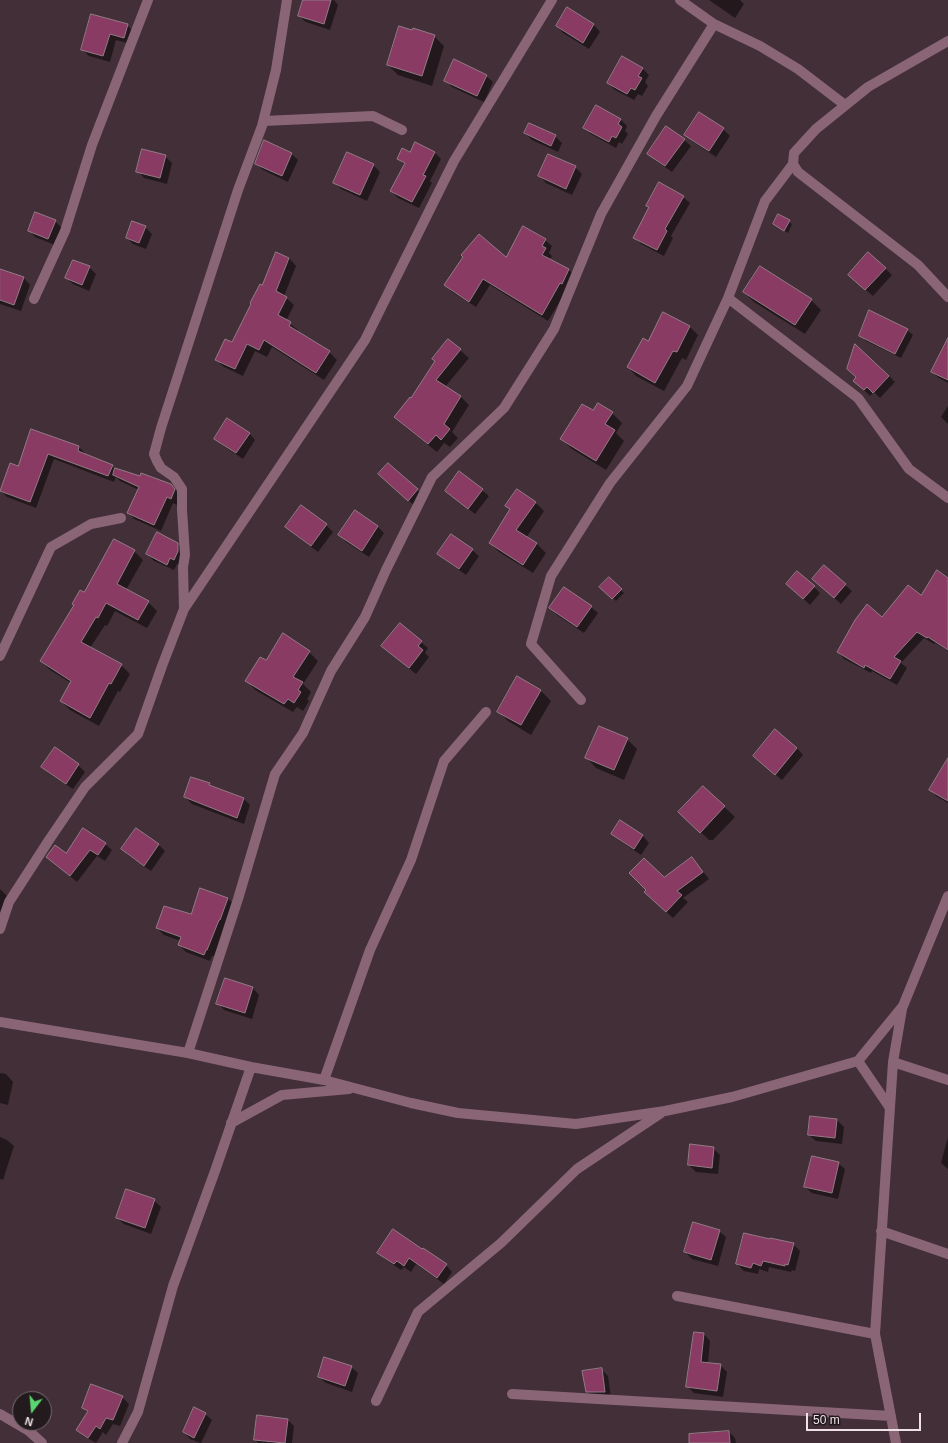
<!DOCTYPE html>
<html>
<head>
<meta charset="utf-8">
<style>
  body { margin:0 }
  #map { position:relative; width:948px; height:1443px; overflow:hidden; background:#422f38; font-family:Helvetica,sans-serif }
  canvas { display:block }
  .north { position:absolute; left:12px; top:1391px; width:40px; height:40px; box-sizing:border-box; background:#231a1e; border:1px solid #746a6e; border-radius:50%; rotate:196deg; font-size:11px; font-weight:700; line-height:16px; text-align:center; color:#eee2e7 }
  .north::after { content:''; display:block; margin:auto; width:14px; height:18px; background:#5ad56f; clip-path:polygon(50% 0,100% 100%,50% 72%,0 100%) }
  .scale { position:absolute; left:806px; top:1413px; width:115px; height:18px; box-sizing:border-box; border:2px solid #eee2e7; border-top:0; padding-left:5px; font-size:12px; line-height:14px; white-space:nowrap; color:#eee2e7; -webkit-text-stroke:3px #231a1e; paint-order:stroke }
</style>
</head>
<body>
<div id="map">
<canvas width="948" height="1443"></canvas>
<div class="north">N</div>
<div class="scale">50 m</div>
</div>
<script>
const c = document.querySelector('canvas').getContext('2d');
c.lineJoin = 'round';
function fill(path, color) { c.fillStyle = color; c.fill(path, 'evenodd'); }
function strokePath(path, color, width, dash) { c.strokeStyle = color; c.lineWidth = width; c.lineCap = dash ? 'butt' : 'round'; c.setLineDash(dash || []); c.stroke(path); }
const shadow = new Path2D(`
  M304,0H334L338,5L330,30L306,22L299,16Z
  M709,0H740L744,4L735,18Z
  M567,9L594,25L600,32L589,49L563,33L557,26Z
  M91,15L127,25L134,32L131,44L116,40L110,62L89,56L82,49Z
  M434,36L444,46L432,86L398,75L388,65Z
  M622,57L643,69L649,75L645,82L648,86L642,96L638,94L634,100L615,90L608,83Z
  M486,76L493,82L484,102L452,87L445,80Z
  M596,106L621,120L627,126L625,131L628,134L622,144L619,142L616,148L591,134L584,127Z
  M529,124L555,136L562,143L558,152L532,140L525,133Z
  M723,129L730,136L716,157L692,141L685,135Z
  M684,140L691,146L672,172L655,160L648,153Z
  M434,152L441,159L430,181L432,183L419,208L398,198L391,191L405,165L398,158L411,153Z
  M291,153L298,160L288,182L263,170L256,164Z
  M165,156L172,163L167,184L144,178L138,171Z
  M373,165L380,172L367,201L341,189L334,182Z
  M575,167L582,174L572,195L546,183L540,176Z
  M683,197L690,203L671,236L673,238L664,256L641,244L634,237L649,208L647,206Z
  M779,216L792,224L788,233L774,224Z
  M55,221L62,228L55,245L35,237L29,230Z
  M145,227L152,234L146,249L133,244L127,238Z
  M545,240L552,246L549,253L552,256L549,260L569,270L575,276L548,321L490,285L476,307L452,292L446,285Z
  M276,253L289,258L296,266L284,296L294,305L286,321L298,330L297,332L329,352L337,360L324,380L272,347L267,357L255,351L243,376L224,367L216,360L233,344L263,286Z
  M89,267L96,274L89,291L73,284L66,278Z
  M885,268L892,275L873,296L856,281Z
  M0,270L24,278L30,285L21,311L0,304Z
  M744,292L811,300L821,310L805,334L754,302Z
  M690,327L698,335L686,360L682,358L664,391L636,376L628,367L648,343Z
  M907,330L913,335L901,358L866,341L860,335Z
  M448,340L469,358L445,387L461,397L469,405L452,432L458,438L450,447L444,443L437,452L403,425L395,417L412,399Z
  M948,351V383L939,378L932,372Z
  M889,376L895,382L880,398L874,392L870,396L855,381Z
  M948,406V424L941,417Z
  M612,413L622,423L616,433L624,441L606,470L572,449L562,439Z
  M32,431L79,447L85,453L84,454L112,466L116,470L171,485L177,492V505L173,503L161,531L134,519L128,512L139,490L120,481L116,477L114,482L54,459L36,508L7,497L1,491L19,467Z
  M249,433L255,440L243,459L222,445L215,438Z
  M388,465L424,496L415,506L386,481Z
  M460,473L489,496L475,514L446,491Z
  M535,502L544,511L526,538L537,544L546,553L533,573L499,552L490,543L511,510L506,506Z
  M355,511L378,527L384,533L369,557L346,542L339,535Z
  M326,525L333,532L318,552L293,533L286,527Z
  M114,540L134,551L143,560L126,590L148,602L157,611L147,628L115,611L107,626L105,625L90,648L121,665L130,674L120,692L118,691L99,726L70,710L61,701L71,683L50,670L41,661L85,594Z
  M177,543L184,550L181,566L177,564L174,570L154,561L147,554Z
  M472,550L479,556L466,575L445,560L438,554Z
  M609,578L624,593L616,601L601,587Z
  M813,579L845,585L852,591L841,604Z
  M948,579V651L935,643L934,644L924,638L901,663L907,668L897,685L872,671L871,673L844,659L838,652L883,618Z
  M814,587L820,593L810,605L794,590Z
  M591,607L598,613L584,633L557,615L551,608Z
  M421,642L428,648L425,653L429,657L416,674L382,646Z
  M309,652L318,661L303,684L311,692L307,699L309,701L303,711L297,707L293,712L255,690L247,681L266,661Z
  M518,678L541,691L551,701L531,735L508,721L498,711Z
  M627,739L637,749L624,780L596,768L586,757Z
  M797,748L803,755L782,780L754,756Z
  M78,765L85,772L73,789L49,773L43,767Z
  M948,772V803L936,796L930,789Z
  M209,784L213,788L244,799L250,805L244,824L192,804L185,797Z
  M703,787L735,817L713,840H709L690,822Z
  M620,821L643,836L649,843L641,855L619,840L612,834Z
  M84,829L105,844L112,850L105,861L97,856L77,882L47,857L66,855Z
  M158,844L165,851L151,871L129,856L122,849Z
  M692,858L709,879L683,898L688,902L673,918L652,899L664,878Z
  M0,889L8,897L0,912Z
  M228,898L234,905L214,956H212L210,961L186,952L179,945L181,941L164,935L157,928L191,916Z
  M253,988L259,995L252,1019L224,1010L218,1003Z
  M0,1073L6,1074L13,1082L8,1105L0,1103Z
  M837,1120L844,1127L842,1144L816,1141L809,1135Z
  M0,1137L7,1140L14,1146L3,1180L0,1179Z
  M948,1137V1169L941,1163Z
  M713,1148L720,1155L718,1174L696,1172L689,1165Z
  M838,1163L845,1169L838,1199L812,1193L805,1187Z
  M154,1200L161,1207L151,1234L124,1224L117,1218Z
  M393,1231L446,1265L452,1272L444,1284L416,1264L411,1272L404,1267L401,1270L385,1259L378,1253Z
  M719,1231L726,1237L718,1266L692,1259L685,1252Z
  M793,1244L800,1251L795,1271L792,1270L791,1272L769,1267L768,1272L759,1269L758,1274L744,1271L737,1264Z
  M704,1334L710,1341L708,1363L720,1365L727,1372L723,1397L694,1393L687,1386Z
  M351,1367L358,1373L352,1392L326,1383L319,1377Z
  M601,1369L608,1376L611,1398H593L586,1391Z
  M122,1397L129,1404L120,1426L113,1424L106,1435L103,1432L96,1443L84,1436L77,1430L88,1413L83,1408Z
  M205,1414L212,1420L201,1443H200L190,1439L184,1432Z
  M288,1420L294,1426L292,1443H258L255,1440Z
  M729,1432L735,1438L736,1443H698Z`);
const building = new Path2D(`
  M303,0H331L324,24L298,16Z
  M567,7L594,24L583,43L556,26Z
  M91,14L128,24L124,38L110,34L103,56L81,50Z
  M399,26L412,30L413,28L435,35L422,76L387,65Z
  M622,56L643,68L638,76L642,78L635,90L631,88L627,94L607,83Z
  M454,59L487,75L477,96L444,81Z
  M596,105L621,119L618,124L622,127L616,138L612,136L609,142L583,128Z
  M699,112L724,128L709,151L684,135Z
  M529,123L556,135L551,146L524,133Z
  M666,126L685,139L665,166L647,154Z
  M264,140L292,153L282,176L255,164Z
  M415,142L435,152L423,175L426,176L412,202L390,191L405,163L397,159L402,148L410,152Z
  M142,149L166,155L160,178L136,172Z
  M347,152L374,164L360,195L333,183Z
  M548,154L576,166L566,189L538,176Z
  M659,182L684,196L665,229L667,231L657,250L633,238L649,207L646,206Z
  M35,212L56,220L48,239L28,231Z
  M778,214L790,220L784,231L773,224Z
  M132,221L146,226L139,243L126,238Z
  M523,226L546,239L542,246L546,248L542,255L569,269L562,284L560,283L542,315L483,279L469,302L444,285L463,257L461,255L479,234L506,257Z
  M276,252L289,258L276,291L287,297L278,315L291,322L289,326L330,351L316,373L264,340L259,350L247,344L235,369L215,360L225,339L232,342L251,304L250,303L260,284L262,285Z
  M868,252L886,268L865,290L848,275Z
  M73,260L90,266L82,285L65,278Z
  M760,266L812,299L795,325L743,292Z
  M0,269L24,277L14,305L0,300Z
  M869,310L908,329L895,354L859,336Z
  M663,312L690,326L677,352L673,351L655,383L627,367L643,338L648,341Z
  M948,338V380L931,372Z
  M448,339L461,349L436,380L461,396L444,424L450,429L441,440L436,435L428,444L394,417L410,397L411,398L435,361L432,359Z
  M855,344L889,376L873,393L867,387L864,390L853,381L856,377L847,369Z
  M598,403L613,412L605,424L615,430L596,461L560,439L582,404L593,410Z
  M227,418L250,433L236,453L214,439Z
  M31,429L79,446L78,451L113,465L108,476L48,454L30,502L0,491L10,463L18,466Z
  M388,463L418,489L408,501L378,474Z
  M115,468L140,476L141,473L171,484L175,489L171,499L167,497L154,525L127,513L139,487L113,475Z
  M459,471L483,489L468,509L445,491Z
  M517,489L536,502L516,530L537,543L523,565L489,543L510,509L505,506Z
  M301,505L327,524L311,546L285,527Z
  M355,510L378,526L362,551L338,535Z
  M157,532L178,543V551L174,560L170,558L167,565L146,554Z
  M451,534L473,549L459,569L437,554Z
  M114,539L135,550L117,584L149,601L138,620L106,603L98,618L96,617L81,642L122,664L111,684L109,683L90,718L60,701L71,681L40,661L74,605L72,604L80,590L84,592Z
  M824,565L846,584L834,598L812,579Z
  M937,570L948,578V650L928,637L927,638L917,632L894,657L901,661L890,679L865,665L864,668L837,652L855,620L867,604L882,617L908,585L921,595Z
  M797,571L815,586L803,599L786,584Z
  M609,577L622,589L612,599L599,587Z
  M564,587L592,606L577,627L549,608Z
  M400,623L422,641L418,646L423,650L409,668L381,646Z
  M283,633L310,651L293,677L303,682L298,690L301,692L294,703L288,699L284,704L245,681L260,657L266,660Z
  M517,676L541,690L521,725L497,712Z
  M599,726L628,738L614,770L585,758Z
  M775,729L797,748L775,775L753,756Z
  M55,747L79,764L66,784L41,767Z
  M948,758V801L929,790Z
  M191,777L210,783L209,785L244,798L237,818L184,797Z
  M703,786L725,806L700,833L678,812Z
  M620,820L643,835L634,849L611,834Z
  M83,828L106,843L98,855L90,850L70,876L46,857L55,845L66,853Z
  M136,828L159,844L144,866L121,849Z
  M692,857L703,872L677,891L682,895L666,912L644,892L646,890L629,873L644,858L664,877Z
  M200,888L228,898L220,920H219L207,950H206L204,955L178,945L181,937L156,928L164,906L191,914Z
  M225,978L253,987L245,1013L216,1004Z
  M810,1116L837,1119L835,1138L808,1135Z
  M690,1144L714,1147L712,1168L688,1165Z
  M812,1156L839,1162L832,1193L804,1187Z
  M126,1189L155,1199L145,1228L116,1218Z
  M693,1222L720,1230L711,1260L684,1252Z
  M393,1229L422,1249L423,1248L447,1264L437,1278L409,1258L404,1266L397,1261L394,1264L377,1253Z
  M744,1233L770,1239V1238L794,1243L788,1265L785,1264V1266L763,1261L761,1266L753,1263L751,1268L736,1264Z
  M694,1332L704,1333L701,1362L721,1364L717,1391L686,1387Z
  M324,1357L352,1366L345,1386L318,1377Z
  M602,1368L605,1392H586L582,1371Z
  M91,1384L123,1396L113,1420L106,1418L100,1429L96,1426L88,1438L76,1430L88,1411L82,1408Z
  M194,1407L206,1413L194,1438L183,1432Z
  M257,1415L288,1419L285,1443L254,1440Z
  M729,1431L730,1443H689V1434Z`);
const minor = new Path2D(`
  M680,0L714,24L760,46L798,69L845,105
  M948,41L868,87L816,129L794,153L793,164L798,172L918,265L948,297
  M264,121L373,116L402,130
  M728,298L858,398L909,469L948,498
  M34,299L65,231L92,145L148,0
  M184,609L183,567L185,555L182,510V489L174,477L161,468L157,461L154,454L161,428L238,190L262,126L276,70L287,0
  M0,656L51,547L91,524L121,518
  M581,700L531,644L551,576L610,483L687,386L728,298L765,201L793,164
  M0,929L9,902L49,840L85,787L138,734L162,666L184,609L365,340L454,161L552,0
  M0,1022L188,1053L251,1067L324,1080L411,1103L458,1113L576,1124L665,1111L732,1097L858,1061L903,1006L948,896
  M188,1053L238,899L275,774L303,733L331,671L365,617L386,570L432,477L504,408L554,329L601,214L656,116L714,24
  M858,1061L890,1108
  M893,1062L948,1080
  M324,1080L370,950L411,860L444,761L486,712
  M231,1123L282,1095L349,1089
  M881,1231L948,1254
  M677,1296L875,1334
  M512,1394L891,1416
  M376,1401L418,1312L501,1243L577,1169L661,1113
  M0,1414L29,1431L42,1443
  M122,1443L138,1412L173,1286L215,1171L251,1067
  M896,1443L875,1334L893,1062L902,1009`);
fill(shadow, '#0007');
fill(building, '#893b64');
strokePath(building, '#927b85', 1);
strokePath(minor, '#8a6576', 10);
</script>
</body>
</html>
